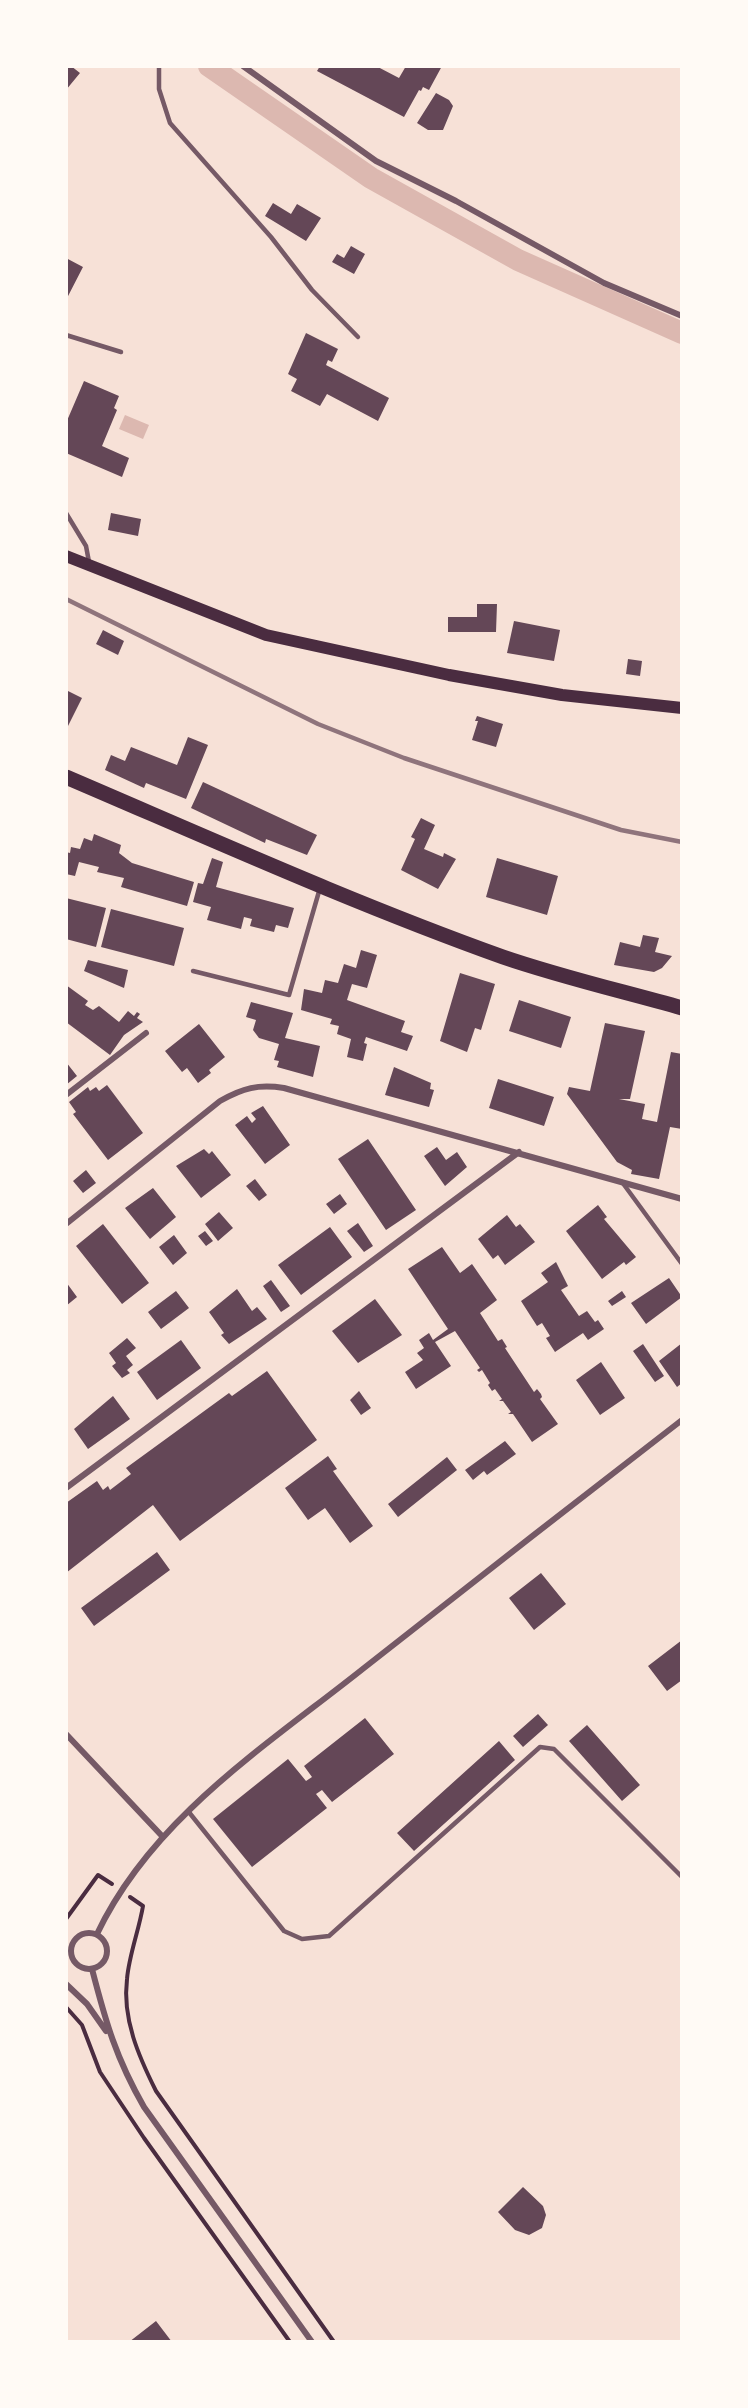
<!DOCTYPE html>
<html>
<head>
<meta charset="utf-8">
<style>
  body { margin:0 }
  #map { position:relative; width:748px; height:2408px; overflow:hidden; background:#f7e1d7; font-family:Jost,sans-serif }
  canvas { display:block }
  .frame { position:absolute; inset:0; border:68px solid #fffaf5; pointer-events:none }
</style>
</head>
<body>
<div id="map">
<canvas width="748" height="2408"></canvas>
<div class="frame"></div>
</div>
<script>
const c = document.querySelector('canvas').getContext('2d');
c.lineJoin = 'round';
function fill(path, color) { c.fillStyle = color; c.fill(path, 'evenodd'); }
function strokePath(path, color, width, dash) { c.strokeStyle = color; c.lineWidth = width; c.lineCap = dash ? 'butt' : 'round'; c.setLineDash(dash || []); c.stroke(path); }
const water = new Path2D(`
  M125,415L149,425L143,439L119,429Z`);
const canal = new Path2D(`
  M209,66L371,178L518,260L682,333`);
const building = new Path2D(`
  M66,66H71L80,73L66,90Z
  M320,66H376L399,78L406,66H442L429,90L423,87L421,91L419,90L404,117L317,71Z
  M436,93L449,100L453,106L443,130H428L417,123Z
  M273,203L291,214L297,204L321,218L306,241L265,216Z
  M351,246L365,254L354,274L332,262L337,254L344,258Z
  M66,258L83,267L66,300Z
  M306,333L338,349L332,362L328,360L326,365L389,398L378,421L327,394L320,406L291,391L297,379L288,374Z
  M84,381L119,396L114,408L117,410L102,446L129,458L122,477L66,453V423Z
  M111,513L141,519L138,536L108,530Z
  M477,604H497L496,632H448V617H477Z
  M514,621L560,630L554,661L507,653Z
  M103,630L124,641L118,655L96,644Z
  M628,659L642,661L640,676L626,674Z
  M66,690L82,698L66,730Z
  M477,716L503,724L496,747L472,740L478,721H475Z
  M188,737L208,745L186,799L146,783L144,788L105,770L111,755L125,761L131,747L177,765Z
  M203,782L317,835L307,855L266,839L265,843L191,808Z
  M421,818L435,825L424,849L443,857L444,853L456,859L438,889L401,870L415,839L411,837Z
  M94,834L121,845L119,853L132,863L194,882L187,906L121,887L124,878L97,872L99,867L79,862L75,876L66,874V852L70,853L71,847L80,849L84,838L92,841Z
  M212,858L223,862L216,887L294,908L288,928L276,925L274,932L250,926L252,919L244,917L241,929L207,920L211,907L193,902L198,883L203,884Z
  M497,858L558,876L547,915L486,897Z
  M66,898L106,908L96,947L66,939Z
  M111,909L184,928L174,966L101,947Z
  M643,935L659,938L655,952L672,956L662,968L654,972L614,965L620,942L640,947Z
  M361,950L377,955L367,988L352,984L347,1000L405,1021L401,1032L413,1036L407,1051L366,1037L364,1043L367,1044L363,1061L347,1057L351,1039L337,1034L339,1026L330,1024L332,1019L301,1010L304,989L322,993L325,980L338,983L344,964L356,968Z
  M88,960L128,970L124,988L84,971Z
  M460,973L495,984L481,1030L475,1028L467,1052L440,1041Z
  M66,985L88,1001L85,1005L93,1010L99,1006L119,1022L128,1011L134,1016L137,1012L140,1014L137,1018L143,1022L124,1035L110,1055L66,1022Z
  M519,1000L571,1017L561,1048L509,1031Z
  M251,1002L293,1013L285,1038L320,1046L313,1077L277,1067L279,1061L274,1060L279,1044L259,1038L253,1030L256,1020L246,1017Z
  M605,1023L645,1031L630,1099H619L645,1104L642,1119L657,1122L671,1052L682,1054V1129L670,1127L659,1179L631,1174L632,1170L617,1162L567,1094L569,1087L590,1091Z
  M199,1024L225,1057L209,1070L211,1073L198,1083L187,1068L182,1072L165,1051Z
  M66,1062L77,1076L66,1085Z
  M394,1067L431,1083L430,1089L434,1090L429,1107L385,1095Z
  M498,1079L554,1097L544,1126L489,1108Z
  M107,1085L143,1133L108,1160L73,1114L76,1112L69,1102L88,1087L90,1091L96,1087L99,1091Z
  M263,1106L290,1145L265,1164L235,1125L247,1116L252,1123L256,1119L251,1113Z
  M368,1139L416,1210L386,1230L338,1159Z
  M437,1147L446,1160L457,1152L467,1167L445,1186L424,1156Z
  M204,1149L209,1154L212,1151L231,1175L201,1198L176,1166Z
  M86,1170L96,1183L83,1193L73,1181Z
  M255,1179L267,1195L259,1201L246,1186Z
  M153,1188L176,1217L150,1239L125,1208Z
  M340,1194L347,1204L334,1214L326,1204Z
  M598,1205L607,1217L604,1219L636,1257L626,1265L624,1262L602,1279L566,1231Z
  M219,1212L233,1228L218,1241L205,1224Z
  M507,1215L516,1227L520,1224L535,1242L505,1265L498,1255L493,1259L478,1239Z
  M358,1223L373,1246L364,1252L347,1231Z
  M103,1224L149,1283L122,1304L76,1246Z
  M330,1227L352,1257L301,1295L278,1265Z
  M205,1231L213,1241L206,1246L198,1236Z
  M174,1235L187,1253L173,1265L159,1247Z
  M442,1247L460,1273L472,1264L497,1300L480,1313L498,1341L502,1339L507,1347L505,1348L534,1392L537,1389L541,1394L542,1397L540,1399L558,1424L532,1442L513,1414H508L511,1412L503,1401H499L502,1399L495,1389L492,1391L488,1385L490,1383L482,1370L479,1372L477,1370L480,1368L455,1331L435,1342L451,1366L416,1389L405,1372L423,1360L417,1353L424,1348L419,1340L429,1333L433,1340L448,1329L408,1269Z
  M556,1262L568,1286L561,1290L579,1316L587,1311L595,1322L598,1320L604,1329L588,1340L583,1333L555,1352L546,1338L550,1336L542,1323L537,1326L521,1301L548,1282L541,1273Z
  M669,1278L682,1297L646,1324L631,1303Z
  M271,1280L290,1306L281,1312L263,1286Z
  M66,1282L77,1297L66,1306Z
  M237,1289L252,1311L257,1307L267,1319L229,1344L221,1335L224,1333L209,1312Z
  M176,1291L189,1308L161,1329L148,1312Z
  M622,1291L626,1297L612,1306L608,1301Z
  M375,1299L402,1335L358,1363L332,1331Z
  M127,1338L136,1348L126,1356L133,1365L127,1370L130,1373L122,1378L112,1366L116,1363L109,1353Z
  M181,1340L201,1368L157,1400L137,1372Z
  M682,1343V1383L677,1387L659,1361Z
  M643,1344L664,1376L655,1382L633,1351Z
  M601,1362L625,1398L600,1415L576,1380Z
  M267,1371L317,1440L180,1541L153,1505L66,1573V1503L97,1481L103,1490L108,1486L110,1490L131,1474L126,1468L229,1393L232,1396Z
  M359,1391L371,1408L361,1415L350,1400Z
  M113,1396L130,1419L88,1449L74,1429Z
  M505,1441L516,1454L487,1475L484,1471L473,1480L465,1470Z
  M328,1456L337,1469L333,1471L373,1526L350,1543L325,1508L308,1520L285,1488Z
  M447,1457L457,1470L398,1517L388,1504Z
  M157,1552L170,1570L94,1626L81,1608Z
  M541,1573L566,1604L534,1630L509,1598Z
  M682,1640V1680L667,1691L648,1666Z
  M538,1714L548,1725L523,1747L513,1736Z
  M365,1718L394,1754L332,1802L322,1790L316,1794L327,1808L252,1867L213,1819L288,1759L306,1781L312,1777L304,1766Z
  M587,1725L640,1785L622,1801L569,1741Z
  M499,1741L515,1760L414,1851L397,1833Z
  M523,2187L543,2206L546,2215L542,2228L529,2235L515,2230L498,2212Z
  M156,2321L172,2342H129Z`);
const path = new Path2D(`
  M130,1897L143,1906C139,1930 129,1955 127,1979C122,2019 139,2057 156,2091L334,2342
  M66,1919L98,1875L112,1884
  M66,2007L82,2025L100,2072L144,2138L290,2342`);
const service = new Path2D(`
  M159,66V89L170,123L271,237L312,290L358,337
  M66,335L121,352
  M66,513L86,546L89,562
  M193,971L289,995L320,888
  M622,1182L682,1264
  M188,1811L284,1931L302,1939L329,1936L540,1747L554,1749L682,1877`);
const minor = new Path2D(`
  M243,66L376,161L456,201L604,283L682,316
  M66,1095L146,1033
  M66,1224L220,1101C243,1088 258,1084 284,1088L682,1199
  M66,1488L519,1152
  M66,1734L162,1836
  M71 1951a18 18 0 1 1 36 0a18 18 0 1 1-36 0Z
  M97,1934C152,1818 266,1746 364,1668C469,1585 576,1502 682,1420
  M92,1969C106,2023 116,2058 144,2107L312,2342
  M66,1984L87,2004L106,2031`);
const secondary = new Path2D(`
  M66,556L266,635L449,675L562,695L682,708`);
const primary = new Path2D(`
  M66,777C211,839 355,904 503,957C561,977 622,991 682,1008`);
const rail = new Path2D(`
  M66,599L318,724L404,758L621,830L682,842`);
fill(water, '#dcb8b0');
strokePath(canal, '#dcb8b0', 22);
fill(building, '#644757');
strokePath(path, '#4a2c40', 4);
strokePath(service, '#755966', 4.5);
strokePath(minor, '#755966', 6);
strokePath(secondary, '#4a2c40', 12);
strokePath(primary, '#4a2c40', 15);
strokePath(rail, '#8f747c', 4.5);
</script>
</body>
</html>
